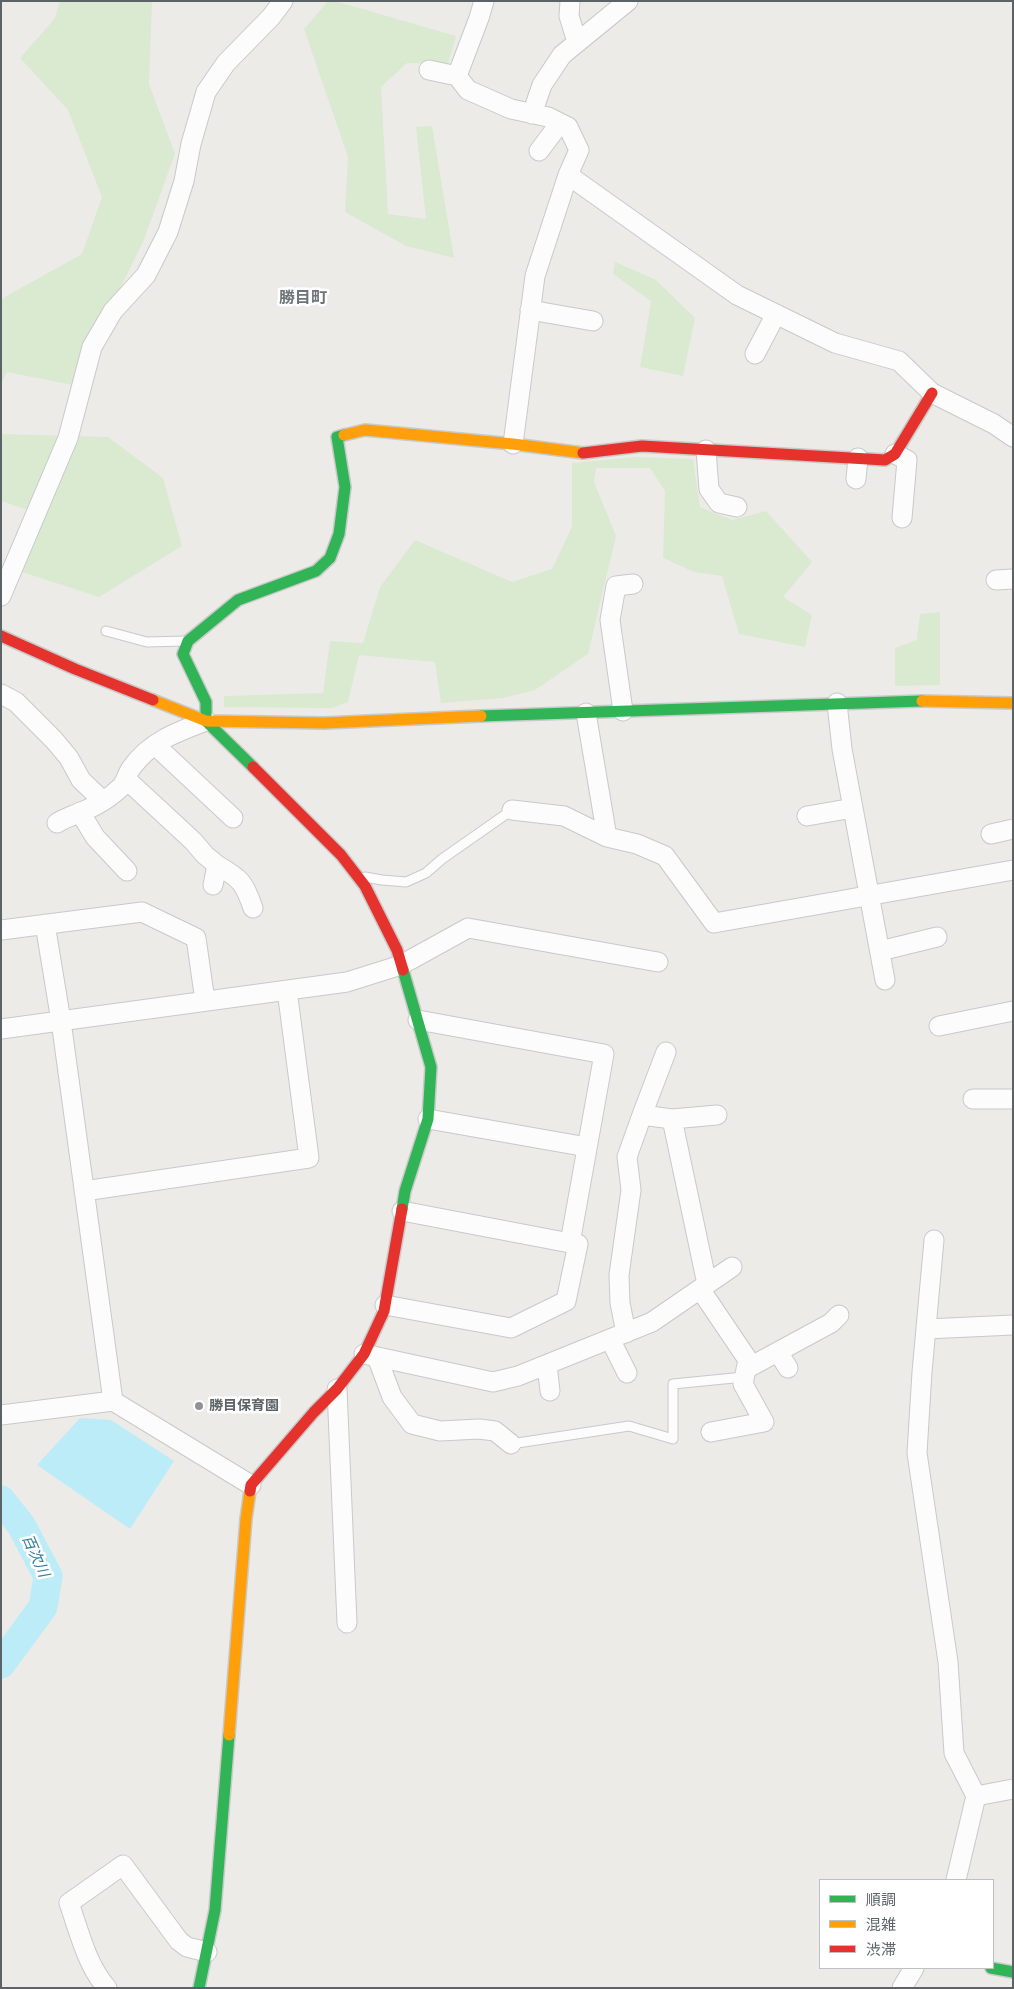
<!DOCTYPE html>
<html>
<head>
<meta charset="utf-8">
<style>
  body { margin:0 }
  #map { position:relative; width:1014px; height:1989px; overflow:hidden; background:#edebe8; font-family:"Fira Sans","Noto Sans JP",sans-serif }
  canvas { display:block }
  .frame { position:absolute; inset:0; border:2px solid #5c6366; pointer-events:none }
  .legend { position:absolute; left:819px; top:1879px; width:175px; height:90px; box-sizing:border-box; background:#fff; border:1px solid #bec1c2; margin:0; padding:6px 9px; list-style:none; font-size:15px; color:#5c6366 }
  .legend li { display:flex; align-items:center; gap:10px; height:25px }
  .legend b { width:25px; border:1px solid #bec1c2 }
</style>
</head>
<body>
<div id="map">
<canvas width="1014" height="1989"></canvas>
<div class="frame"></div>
<ul class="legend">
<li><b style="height:6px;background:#30b455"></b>順調</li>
<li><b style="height:6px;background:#ff9f0a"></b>混雑</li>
<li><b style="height:6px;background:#e5322d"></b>渋滞</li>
</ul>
</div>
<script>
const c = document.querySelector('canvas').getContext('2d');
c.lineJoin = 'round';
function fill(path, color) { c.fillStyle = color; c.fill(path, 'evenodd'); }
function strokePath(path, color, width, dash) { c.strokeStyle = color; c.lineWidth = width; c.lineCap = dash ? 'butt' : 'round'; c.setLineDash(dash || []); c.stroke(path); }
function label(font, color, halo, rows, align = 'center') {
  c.font = font + ' "Fira Sans","Noto Sans JP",sans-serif'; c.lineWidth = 5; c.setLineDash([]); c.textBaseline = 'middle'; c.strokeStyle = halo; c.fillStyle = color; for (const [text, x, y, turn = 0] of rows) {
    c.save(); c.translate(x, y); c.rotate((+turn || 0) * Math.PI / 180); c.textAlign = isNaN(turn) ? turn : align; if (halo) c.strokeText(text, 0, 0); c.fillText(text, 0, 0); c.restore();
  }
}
const green = new Path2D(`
  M60,1H152L149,84L175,154L143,242L73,385L7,372L1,383V301L5,297L82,254L102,197L68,110L20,58L55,18Z
  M328,1H335L456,36L448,64L407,63L381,87L388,214L426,219L416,127L432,126L454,258L406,246L345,212L348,157L304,29Z
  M615,262L656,280L695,318L683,376L640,367L651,301L613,274Z
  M1,434L108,437L163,478L182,546L99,597L10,568L34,512L1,501Z
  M635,457L693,459L700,507L732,520L766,511L812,562L783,597L812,615L805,647L739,634L722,576L694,572L663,558L665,491L650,468H596L594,482L616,536L588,654L535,690L503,698L441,703L435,662L359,655L348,702L332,708L224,707V696L323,693L330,641L363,643L380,587L415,540L512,582L552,569L572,527V463Z
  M940,612V685L895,686V648L917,640L920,614Z`);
const water = new Path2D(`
  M80,1418L111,1420L174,1461L130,1529L37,1465Z`);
const river = new Path2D(`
  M1,1500L21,1525L48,1576L43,1607L1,1664`);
const lane = new Path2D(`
  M106,631L147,642L185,641
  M365,877L382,880L406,882L426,873L442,859L512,810
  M511,1444L629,1426L673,1439V1384L744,1377`);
const street = new Path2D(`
  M484,1L479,18L457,76L468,90L511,109L548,117L568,127L579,150L568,175
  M570,1L569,16L577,42
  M429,70L457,76
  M532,114L542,85L562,55L628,1
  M539,151L560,123
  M530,310L593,321
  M755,354L776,314
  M513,444L535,276L568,175L737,295L835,343L899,361L932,393L994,424L1013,437
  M706,450L709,489L719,503L737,507
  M895,454L907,460L902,518
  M856,479L858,458
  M996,580L1013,579
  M1,596L68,438L92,347L113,311L146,275L168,232L184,181L191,144L206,92L226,63L271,17L283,1
  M1,694L16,702L54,740L69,758L81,780L103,801
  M837,703L842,749L885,980
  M623,711L610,620L616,586L633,584
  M155,745L233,818
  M126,779L193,841L205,855L217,865L213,885
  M512,810L564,816L607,837L586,713
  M80,812L95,837L127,871
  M807,816L853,808
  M57,823C63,819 67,818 74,815C90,809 108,800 121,787C126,782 127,773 132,767C151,741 177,732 206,721
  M991,834L1013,829
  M607,837L637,844L665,856L714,923L1013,870
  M217,865C241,879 244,882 253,908
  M45,924L61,1021L113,1401
  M1,930L142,912L196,938L205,1001
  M880,951L937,937
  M939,1026L1013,1011
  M1,1029L347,982L401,965L468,928L658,962
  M666,1052L642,1115L672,1119
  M973,1099H1013
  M428,1119L587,1147
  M84,1191L309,1158L287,990
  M402,1211L570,1243
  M934,1240L922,1372L917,1453L948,1662L954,1753L976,1796L956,1880
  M707,1284L672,1119L717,1115
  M700,1289L748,1360L743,1384L764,1422L711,1432
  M385,1305L511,1328L566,1301L578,1244L570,1243L604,1054L418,1020
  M926,1329L1013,1325
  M626,1333L620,1303L619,1275L631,1190L627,1157L642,1115
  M610,1339L627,1373
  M778,1352L788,1368
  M364,1354L493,1382L518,1376L652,1322L732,1267
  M377,1357L392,1397L412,1424L440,1431L479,1429L495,1431L511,1444
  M547,1365L550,1391
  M746,1369L831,1323L839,1315
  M337,1389L347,1623
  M1,1415L113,1401L251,1485
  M976,1796L1013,1789
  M107,1988C87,1966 79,1931 69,1903L123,1865L179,1941L187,1947L207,1952
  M902,1988L914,1968`);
const fast = new Path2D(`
  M481,716L922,701
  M253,767L206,721V702L183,654L188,641L238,600L316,571L330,558L339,534L345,487L337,437L344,435
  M402,1209L405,1191L428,1119L431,1067L403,970
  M991,1968L1013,1972
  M199,1988L215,1910L229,1735`);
const slow = new Path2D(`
  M344,435L365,430L513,444L583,453
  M153,700L206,721L324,723L481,716
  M922,701L1013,703
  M229,1735L246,1519L250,1491`);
const jam = new Path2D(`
  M583,453L642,446L885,460L895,454L932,393
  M1,636L75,669L153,700
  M253,767L341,855L365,886L397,950L403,970
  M250,1491L251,1485L314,1412L337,1389L364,1354L384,1311L402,1209`);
const markers = [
  [199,1406,5,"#8f9394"]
];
const poiNames = [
  ["勝目保育園",209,1406]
];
const waterNames = [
  ["百次川",35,1556,66]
];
const quarterNames = [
  ["勝目町",303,299]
];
fill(green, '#d9ead1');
fill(water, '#bbecf8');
strokePath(river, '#bbecf8', 29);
strokePath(lane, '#c8c9c9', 11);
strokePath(street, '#c8c9c9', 21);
strokePath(fast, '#c8c9c9', 14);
strokePath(slow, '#c8c9c9', 14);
strokePath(jam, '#c8c9c9', 14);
strokePath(lane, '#fcfcfc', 9);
strokePath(street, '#fcfcfc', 19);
strokePath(fast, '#30b455', 11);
strokePath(slow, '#ff9f0a', 11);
strokePath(jam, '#e5322d', 11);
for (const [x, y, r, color] of markers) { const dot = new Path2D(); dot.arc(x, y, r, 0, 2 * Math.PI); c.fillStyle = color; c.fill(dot); strokePath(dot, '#fff', 2); }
label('bold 14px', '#5c6366', '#fff', poiNames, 'left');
label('italic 15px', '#337f9d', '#fff', waterNames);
label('bold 16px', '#6d7578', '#fff', quarterNames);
</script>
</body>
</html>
